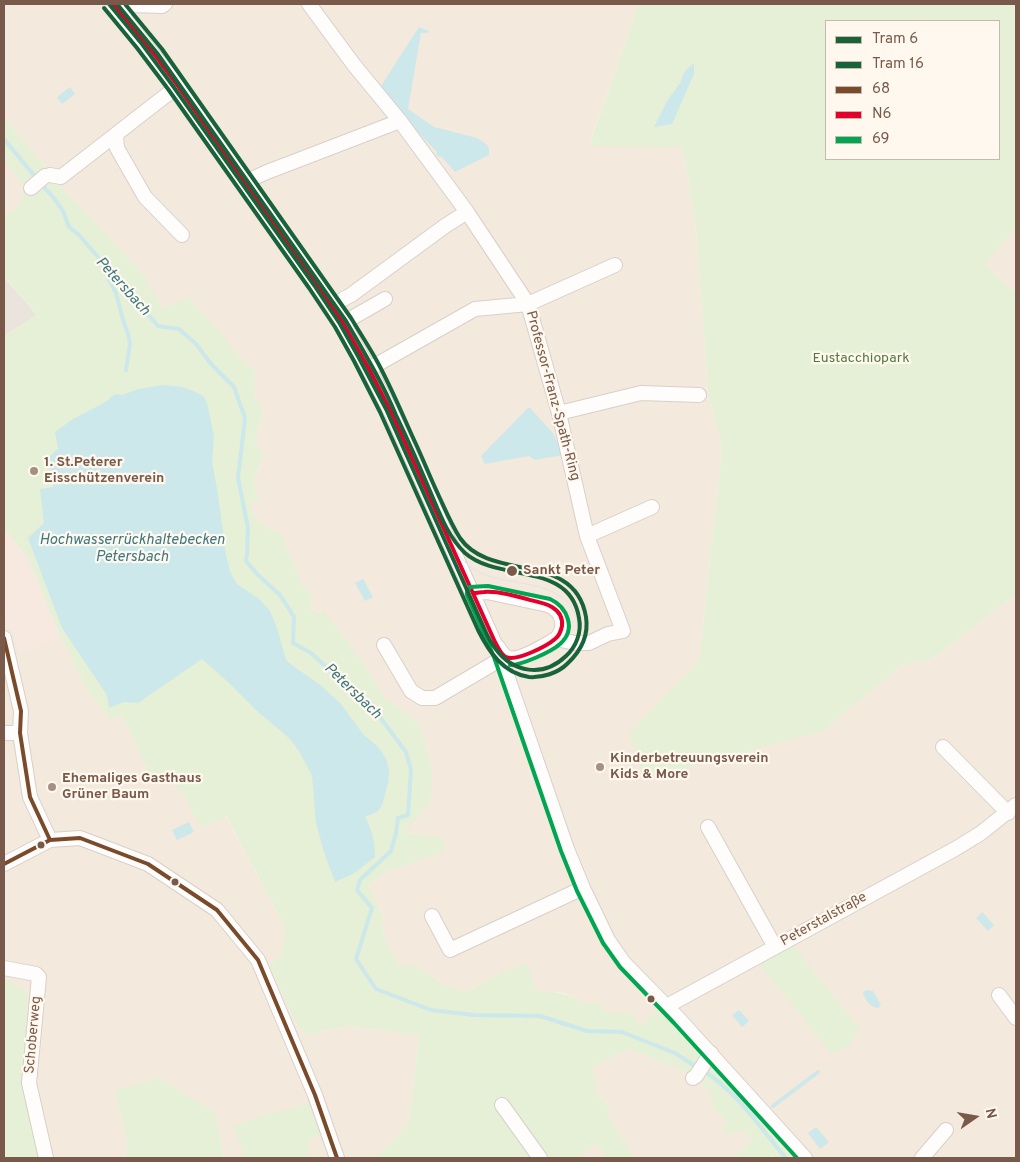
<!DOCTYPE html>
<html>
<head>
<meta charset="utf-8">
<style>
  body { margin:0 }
  #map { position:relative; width:1020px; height:1162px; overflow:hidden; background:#f8f4ed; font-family:Overpass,sans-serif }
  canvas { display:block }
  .frame { position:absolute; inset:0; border:5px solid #795a4a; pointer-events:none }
  .legend { position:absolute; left:825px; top:20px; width:175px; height:140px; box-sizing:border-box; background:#fff8ef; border:1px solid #c9b9ad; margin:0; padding:6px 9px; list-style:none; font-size:15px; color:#795a4a }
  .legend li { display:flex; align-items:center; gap:10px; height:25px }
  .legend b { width:25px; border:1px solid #c9b9ad }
  .north { position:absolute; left:950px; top:1092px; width:50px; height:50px; -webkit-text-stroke:4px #fff8ef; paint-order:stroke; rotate:77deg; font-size:14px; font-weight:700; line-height:20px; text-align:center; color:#795a4a }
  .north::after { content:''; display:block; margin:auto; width:18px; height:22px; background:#795a4a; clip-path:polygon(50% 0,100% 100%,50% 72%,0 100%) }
</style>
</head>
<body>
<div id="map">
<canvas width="1020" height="1162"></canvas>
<div class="frame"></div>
<ul class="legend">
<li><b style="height:6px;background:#19633a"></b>Tram 6</li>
<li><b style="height:6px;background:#19633a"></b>Tram 16</li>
<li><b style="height:6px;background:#7a4b2a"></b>68</li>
<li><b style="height:6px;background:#e4002b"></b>N6</li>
<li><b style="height:6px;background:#00a651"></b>69</li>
</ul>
<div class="north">N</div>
</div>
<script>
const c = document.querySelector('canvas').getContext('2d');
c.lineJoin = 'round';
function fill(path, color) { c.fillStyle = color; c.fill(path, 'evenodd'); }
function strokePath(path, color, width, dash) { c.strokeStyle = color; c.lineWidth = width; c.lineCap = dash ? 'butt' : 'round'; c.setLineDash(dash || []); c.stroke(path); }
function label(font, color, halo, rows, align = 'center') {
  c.font = font + ' Overpass,sans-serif'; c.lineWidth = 4.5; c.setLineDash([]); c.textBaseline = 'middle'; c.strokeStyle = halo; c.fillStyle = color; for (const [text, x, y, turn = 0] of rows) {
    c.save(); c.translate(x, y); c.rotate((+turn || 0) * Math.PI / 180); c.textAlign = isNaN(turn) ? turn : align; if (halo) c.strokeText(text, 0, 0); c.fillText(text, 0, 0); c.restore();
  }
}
const residential = new Path2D(`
  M4,4H639L589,145L682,147L695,218L708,391L722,449L699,662L630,733L823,731L902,665L932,659L1016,594V1158H793L712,1062L641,1026L630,1013H604L585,1005L577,999L564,993L534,990L502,972L466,992L446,986L417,966H399L384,938L382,914L368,885L386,872L445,850L442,838L405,832L431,763L419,725L411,717L386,699L364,664L334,623L321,611L318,614L311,608L312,596L300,582L281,534L265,528L255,518L249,504L257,494L253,481L264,456L255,442L263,411L255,397V372L234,350L162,309L154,291L151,292L143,274L61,186L4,117Z
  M4,160L23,185L22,203L4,218Z
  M1016,226V293L985,265Z
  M4,528L24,553L33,570L60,637L92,697L111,719L122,715L153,781L165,776L183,794L201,828L225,815L285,927L282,954L269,965L296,1024L307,1035L347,1026L419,1035L409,1120L598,1143L604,1158H223L216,1113L115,1090L127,1141L125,1158H42L8,980H4Z
  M630,1049L693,1074L711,1094V1104L728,1123L721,1128L726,1134L744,1130L753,1139L733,1158H634L608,1115V1105L595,1092L596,1084L593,1069L596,1064Z`);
const commercial = new Path2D(`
  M4,528L25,555L34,572L60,637L21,653L4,612Z`);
const industrial = new Path2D(`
  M4,277L37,315L4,336Z`);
const green = new Path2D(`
  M639,4H1016V226L985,265L1016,293V594L932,659L902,665L823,731L645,779L629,733L699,662L722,449L708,391L695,218L682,147L589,146ZM826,21H999V159H826Z
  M4,117L61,186L143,274L151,291L154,290L162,309L189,297L234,350L255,372V397L263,410L255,442L264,456C257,472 248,483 261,499L249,504C258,525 260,526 281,533L300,582L312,596L311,608L318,614L322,611L334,623L364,664L386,699L411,717L419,725L431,763L432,779L430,803L405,832L443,838L445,851L386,872L368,885L382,914L384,938L399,966H417L446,986L466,992L502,972L527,963L535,990C555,992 567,992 585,1004L599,1002L604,1012L630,1013L641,1025L657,1011L677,1028L712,1062L793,1158H775L773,1156L768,1158H733L753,1139L743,1130L726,1135L721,1128L728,1123L711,1104V1094L693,1074L630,1049L596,1064L593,1069L596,1084L595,1092L608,1105V1115L634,1158H604L598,1143L577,1158H375L402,1131L409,1121L419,1035L347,1026L307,1035L296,1024L269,965L282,954L285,927L226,816L201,828L183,794L165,777L153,781L122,715L111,719L92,697L60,637L33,570L24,553L4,528V336L37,315L4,276V218L22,203L23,185L4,160Z
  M792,944L859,1028L850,1045L832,1054L758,963Z
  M4,980H8L27,992L24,1080L42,1158H4Z
  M159,1078L216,1113L223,1158H125L127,1141L115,1090Z
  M308,1103L321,1134L308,1141L310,1153L307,1155L308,1158H245L233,1126L273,1112H277Z`);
const water = new Path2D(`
  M419,27L429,31L428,33H421L408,109L434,127L477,138L486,144L489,148V155L455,172L442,157L437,156L436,151L406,120L381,86Z
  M694,63V74L672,124L654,127L667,101L680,83L685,71Z
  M70,87L75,94L62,104L57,97Z
  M164,385L183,387L195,392L203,396L207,403L214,436L212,461L218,495L226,555L231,574L237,584L259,599L270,611L277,628L286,660L293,666L319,684L341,704L363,734L379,748L386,759L389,769L388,783L382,806L377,812L365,817C372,829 375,843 375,857L353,874L335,882L324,852L316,823L312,775L299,751L290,739L256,710L228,682L202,659L138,703L124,702L109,708L107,695L62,628L28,538L44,523L40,489L53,487L47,458L58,449L55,432L73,419L109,400L110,397L116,394L122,395L138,389Z
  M529,407L553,433L563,455L535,460L529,456L485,464L481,456Z
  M363,579L373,597L365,601L355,583Z
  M189,822L194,832L177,840L172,830Z
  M982,912L994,925L988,931L976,918Z
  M866,990L873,991L881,1005L878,1008C870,1007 866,1001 863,993Z
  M739,1010L749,1021L742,1027L732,1015Z
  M816,1127L829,1142L820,1149L808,1133Z`);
const stream = new Path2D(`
  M4,139L37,179
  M41,184L53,197L63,211L69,227L79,235L158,326L179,329L196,344L211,364L234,387L245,418L238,478L248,528L247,553L246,561L257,574L280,595L294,617L293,643L311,653L376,712L406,752L411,770L408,815L398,818L396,833L391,851L360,880L357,890L372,908L356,959L376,989L431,1010L474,1015L540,1016L587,1031L622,1032L675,1053L698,1068
  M103,263L104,270L116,293L123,320L128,334L130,344L126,370
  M704,1071C738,1093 760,1128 786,1158
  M773,1106L818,1072`);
const minor = new Path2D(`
  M113,4L170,76L275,225L332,305L343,323L369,369L392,414L500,655L567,849L583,888L608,940L624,963L679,1019L805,1158
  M309,4L354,65L400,121L467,212L528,304L559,413L587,536L623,631L608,634L589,643H575L556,639
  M122,14L131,5L162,6L165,4
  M116,135L117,148L145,197L182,235
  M50,175L61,177L178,86
  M245,182L267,172L400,121
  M31,188L45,176
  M332,305L351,295L445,226L467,212
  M343,323L385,299
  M369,369L475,309L528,304L615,265
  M559,413L641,393L699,395
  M587,536L652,507
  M473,593L487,592L548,605C563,611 567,627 556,639C545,645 521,661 509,658C503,656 501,652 498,647
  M4,638L21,711L20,733L30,797L50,840
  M384,645L411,691L422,698H435L501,659
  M4,733H20
  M943,747L1008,813
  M708,827L775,947
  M4,864L50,840L80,838L148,864L217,910L258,960L315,1095L337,1158
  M432,916L450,950L583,888
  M4,968L36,974L39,977L29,1083L46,1158
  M999,995L1016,1018
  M667,1006L955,849L981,833L1016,805
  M693,1078L696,1076L711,1053
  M502,1105L540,1158
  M922,1158L946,1130`);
const tram = new Path2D(`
  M443,519C450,535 455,554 469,566C497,589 556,575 574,612C595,657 535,690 500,654C494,648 490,639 486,632`);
const bus1 = new Path2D(`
  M4,638L21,711L20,733L30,797L50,840
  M4,864L50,840L80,838L148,864L217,910L258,960L315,1095L337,1158`);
const bus2 = new Path2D(`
  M113,4L155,55L178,86L343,323L369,369L392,414L495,642C498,647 501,655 506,657C516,662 547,646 555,639C559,636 561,631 562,626C564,607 544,603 530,600C516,596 499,591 484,592C481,592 477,593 473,593`);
const bus3 = new Path2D(`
  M510,665C522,665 551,652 560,644C577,629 567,607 550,599L488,586L470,587L467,591V595L494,657L561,851L577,891L603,943L620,967L674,1023L797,1158`);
const tram1 = new Path2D(`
  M109,4L142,44L173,86L314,285L340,324L359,358L386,409L484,628C487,635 490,642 495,648C513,673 543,678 566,656C576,647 582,632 579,618C570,561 499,583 465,553C448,537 439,512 430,491C419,465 408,440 396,415C382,382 364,352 346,321L157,53L117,4`);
const tram2 = new Path2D(`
  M104,8L137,48L168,89L309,288L335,327L354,361L380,412L478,630C489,652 503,673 529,677C542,678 558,673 567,664C580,652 589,636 586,617C575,550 491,583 460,538C451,524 445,509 438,494C430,477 423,459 415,442C403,416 392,389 378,363C370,348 360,333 351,318L162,49L125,4`);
const markers = [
  [34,471,5,"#a59083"],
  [512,571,6,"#795a4a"],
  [600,767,5,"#a59083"],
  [52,787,5,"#a59083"],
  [41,845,4.5,"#795a4a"],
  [175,882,4.5,"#795a4a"],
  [651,999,4.5,"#795a4a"]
];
const parkNames = [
  ["Eustacchiopark",861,359]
];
const streetNames = [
  ["Professor-Franz-Spath-Ring",552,396,75],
  ["Peterstalstraße",824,920,-29],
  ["Schoberweg",34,1035,-85]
];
const poiNames = [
  ["1. St.Peterer",44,463],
  ["Eisschützenverein",44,479],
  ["Kinderbetreuungsverein",610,759],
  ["Kids & More",610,775],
  ["Ehemaliges Gasthaus",62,779],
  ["Grüner Baum",62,795]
];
const stopNames = [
  ["Sankt Peter",523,571]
];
const waterNames = [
  ["Petersbach",122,287,48],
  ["Hochwasserrückhaltebecken",132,541],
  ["Petersbach",132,558],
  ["Petersbach",352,692,44]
];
fill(residential, '#f4e9dd');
fill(commercial, '#f8e9e0');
fill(industrial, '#ebe4dd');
fill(green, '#e5f0d7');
fill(water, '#cde8ea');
strokePath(stream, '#cde8ea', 4);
strokePath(minor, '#d7d0ca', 16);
strokePath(minor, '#fefdfc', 14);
strokePath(tram, '#e5e3e5', 1);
strokePath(bus1, '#7a4b2a', 4);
strokePath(bus2, '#e4002b', 4);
strokePath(bus3, '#00a651', 4);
strokePath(tram1, '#19633a', 4);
strokePath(tram2, '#19633a', 4);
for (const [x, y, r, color] of markers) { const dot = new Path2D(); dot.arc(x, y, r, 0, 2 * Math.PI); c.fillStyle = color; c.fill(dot); strokePath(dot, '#fff8ef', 2); }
label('14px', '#527a3e', '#fff8ef', parkNames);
label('14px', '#795a4a', '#fff8ef', streetNames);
label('bold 14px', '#795a4a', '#fff8ef', poiNames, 'left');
label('bold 14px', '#795a4a', '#fff8ef', stopNames, 'left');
label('italic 15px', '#3c767f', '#fff8ef', waterNames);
</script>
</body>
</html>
